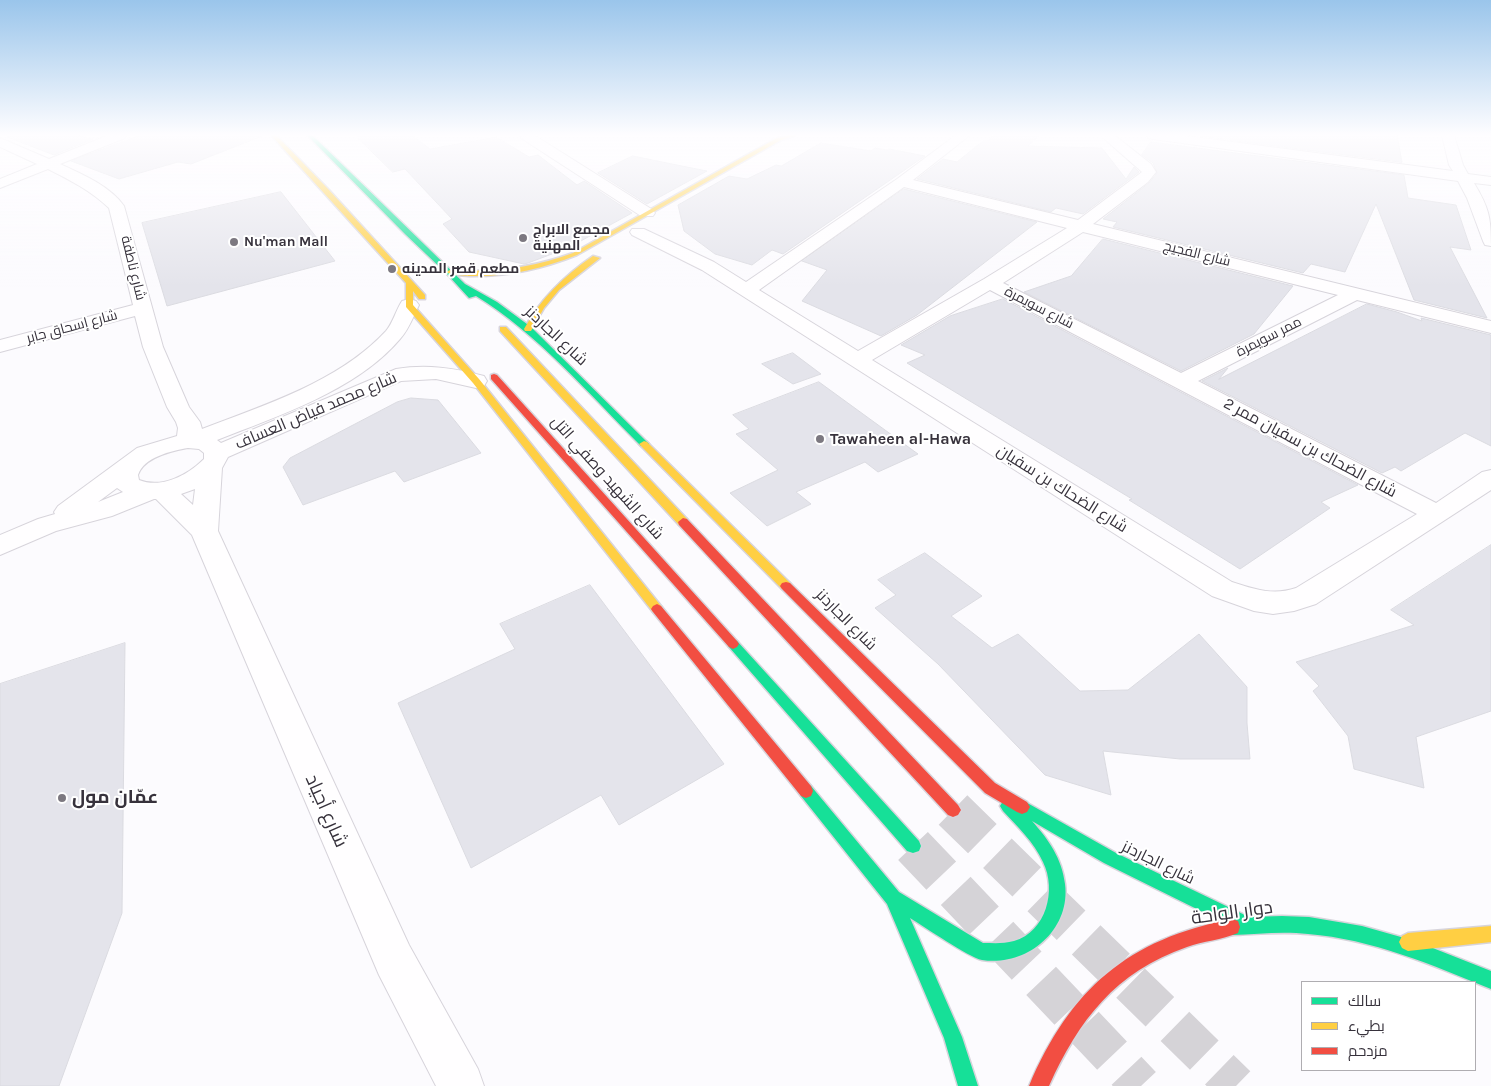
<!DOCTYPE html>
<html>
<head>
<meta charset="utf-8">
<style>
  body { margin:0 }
  #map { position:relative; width:1491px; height:1086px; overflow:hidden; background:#fcfbfe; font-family:Karla,Cairo,sans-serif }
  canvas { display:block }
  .legend { position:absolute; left:1301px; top:981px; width:175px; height:90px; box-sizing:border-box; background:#fff; border:1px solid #afadb1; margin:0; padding:6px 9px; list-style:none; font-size:15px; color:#37323c }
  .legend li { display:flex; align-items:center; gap:10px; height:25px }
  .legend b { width:25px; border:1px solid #afadb1 }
</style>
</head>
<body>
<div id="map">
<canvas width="1491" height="1086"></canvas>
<ul class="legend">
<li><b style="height:6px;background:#16e098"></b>سالك</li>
<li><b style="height:6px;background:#ffcf43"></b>بطيء</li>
<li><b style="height:6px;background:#f24e42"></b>مزدحم</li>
</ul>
</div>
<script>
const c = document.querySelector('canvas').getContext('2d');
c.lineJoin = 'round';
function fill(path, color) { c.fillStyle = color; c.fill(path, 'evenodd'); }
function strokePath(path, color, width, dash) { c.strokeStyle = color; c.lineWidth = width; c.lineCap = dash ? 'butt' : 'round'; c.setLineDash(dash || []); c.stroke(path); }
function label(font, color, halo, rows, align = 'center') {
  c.font = font + ' Karla,Cairo,sans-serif'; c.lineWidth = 4; c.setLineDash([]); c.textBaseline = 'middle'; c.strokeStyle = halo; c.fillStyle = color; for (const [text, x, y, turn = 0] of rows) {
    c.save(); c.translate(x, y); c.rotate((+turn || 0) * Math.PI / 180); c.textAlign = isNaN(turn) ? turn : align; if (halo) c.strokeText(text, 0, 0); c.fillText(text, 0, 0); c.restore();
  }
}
const building = new Path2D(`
  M8,135H75L93,139L54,155L7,137Z
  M141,135H261L262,136L191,164L178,162L119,179L71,161Z
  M355,135H412L430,149L496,137L529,157L538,155L577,185L584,181L632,213L568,248L528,263L524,264L469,252L443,224L452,219L405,169L393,172Z
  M994,135H1040L1028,146L1102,148L1126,179L1134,167L1139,172L1083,214L1056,208L1051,212L917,179L943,159L957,162L984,140L987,141Z
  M1191,135H1397L1402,162Z
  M1151,142L1404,175L1408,198L1456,205L1471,250L1450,247L1487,318L1414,300L1376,204L1345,272L1311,264L1303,273L1113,227L1117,222L1103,219L1149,183L1157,173L1153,163L1142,155Z
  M821,143L871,151L875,148L887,150L889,149L925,156L783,254L772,250L752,265L715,254L684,231L678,205L729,176L747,179L776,165L781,166Z
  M633,156L667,163L707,171L647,204L598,173Z
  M904,189L1037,222L917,315L881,336L802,301L827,270L802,261Z
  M281,192L335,261L167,306L142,223Z
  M1103,239L1293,286L1254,334L1181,371L1024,292L1071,276Z
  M1003,299L1358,485L1321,502L1330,508L1240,569L1129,500L1132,499L907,363L925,355L901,345L950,316Z
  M1367,304L1397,312L1422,321L1421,318L1491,335V446L1465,433L1401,471L1395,467L1382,473L1202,381L1228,368L1219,379Z
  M793,353L821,374L793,384L762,364Z
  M819,382L918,454L878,472L865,462L796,492L811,504L767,526L730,493L778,470L736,434L749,429L733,415Z
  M411,398L438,400L481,453L404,482L395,471L303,505L283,467L290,458L397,402Z
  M1491,545V711L1416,737L1424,788L1354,769L1348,736L1313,691L1319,686L1296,662L1414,625L1391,610Z
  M925,553L982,596L951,616L992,648L1018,634L1080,691L1128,690L1199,634L1247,687V723L1250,759H1180L1103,751L1111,795L1045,775L938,664L875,608L896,595L878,580Z
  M590,585L724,764L619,825L601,795L471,868L398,703L515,649L500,624Z
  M125,643L122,913L59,1086H0V684Z`);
const secondaryTunnel = new Path2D(`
  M953,810L1236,1086
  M913,846L1141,1086`);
const street = new Path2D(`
  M109,135H126L125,138L60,164C82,174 110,186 124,206L163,347L189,407L200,422L202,429C264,405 339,382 386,331C393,323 396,310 402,301L409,299L416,301L419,305C413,317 409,329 400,339C357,390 278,416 217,440L221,443L396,369C427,364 454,368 484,376L487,381L484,386L476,388L436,379L401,381L228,457L222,468L218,531L409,945L478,1069L484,1086H436L379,975L192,535L156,499H154L112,516L56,531L0,555V535L38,519L55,514L54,512L58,506L137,448L177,436L178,428L176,422L167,407L143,347L135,316L0,352V340L133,305L109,208C91,191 70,180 48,169L0,188V179L37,164L0,147V138L49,159ZM188,448L199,449L204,453V459C188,475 162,489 139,480L138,475C144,457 171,451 188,448ZM117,488L123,492L98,502ZM195,489L193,505L181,494Z
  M520,135H534L653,210L655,213L653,216H641L521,138Z
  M956,135H970L913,180L1078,220L1142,172L1100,135H1114L1151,164L1156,172L1148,182L1093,224L1491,321V333L1357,300L1198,381L1436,503L1482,472L1491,470V490L1316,604L1294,611L1273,614L1254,611L1212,596L702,270L632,235L630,232L632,229H644L714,262L746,282L897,179ZM904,187L1067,228L984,279L858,351L759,290ZM1083,232L1338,295L1181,373L1003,283ZM990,290L1417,514L1296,588C1273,596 1254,589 1232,582L872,360Z
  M1147,135H1179L1453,171L1449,165L1442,135H1454L1463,165L1468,174L1491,177V185L1474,183C1489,208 1491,217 1491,246L1485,245L1483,241L1467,198L1458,181L1153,139L1148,138Z`);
const fast = new Path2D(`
  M307,135H312L465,284L497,302L531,327L647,442L649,444L647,446H641C590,395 537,333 476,296L469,298L447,274L405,234Z
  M733,639L737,641L919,841L921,846L919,851L913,853L907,851L729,647L727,644L729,641Z
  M806,784L811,786L899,892L983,943C994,943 1003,944 1014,941C1046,932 1057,890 1043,862C1034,842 1017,826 1003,811L1000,806L1003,801L1008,799L1016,804L1022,800L1116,853L1249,917L1282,916L1309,917L1362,926L1415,941L1491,971V989C1432,965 1372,939 1308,934C1283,931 1258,934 1232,935L1226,933L1224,927L1225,923L1104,863L1032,821C1049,840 1062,859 1065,884C1071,931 1026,967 982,960C968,957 925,927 910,918L962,1037L978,1086H958L944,1038L887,904L801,796L799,791L801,786Z`);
const slow = new Path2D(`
  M271,135H276L329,190L425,295V299H419L413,291V305L479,379L661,606L663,609L661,612H653L473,383L406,307V283Z
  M789,135H797L781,140L577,255C542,269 507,277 469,276C462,275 452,276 446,272L450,270C493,273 532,268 573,253L777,138Z
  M593,256L600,258L559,290L544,308L531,331H525L524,329C541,298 564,276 593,256Z
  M500,327H506L687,519L688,522L687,525H679L500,331Z
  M644,441L647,442L790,583L792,586L790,589H782L641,446L639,444Z
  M1491,926V942L1408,951L1402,948L1399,942L1402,936L1408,933Z`);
const jam = new Path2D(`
  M494,374L497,375L737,641L739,644L737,647L733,649L729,647L491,379V375Z
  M683,518L687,519L958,805L961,810L958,815L953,817L948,815L679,525L678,522Z
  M786,582L790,583L995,783L1027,802L1030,807L1027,812L1022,814L1017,812L985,793L782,589L780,586L782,583Z
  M657,604L661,606L811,786L813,791L811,796L806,798L801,796L653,612L651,609L653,606Z
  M1232,919L1238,921L1240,927L1238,933C1222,940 1203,941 1187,947C1115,972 1079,1020 1049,1086H1029C1070,989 1128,939 1232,919Z`);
const markers = [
  [523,238,5,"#7c7880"],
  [234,242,5,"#7c7880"],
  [392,269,5,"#7c7880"],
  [820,439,5,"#7c7880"],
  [62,798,5,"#7c7880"]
];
const farPoinames = [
  ["مجمع الابراج",533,230],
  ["المهنية",533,246],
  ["Nu'man Mall",244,242],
  ["مطعم قصر المدينه",402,269]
];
const farStreetnames = [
  ["شارع الفجيج",1197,254,14],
  ["شارع ناطفة",133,268,76],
  ["شارع سويمرة",1039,308,27],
  ["شارع إسحاق جابر",72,327,-15],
  ["ممر سويمرة",1269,337,-27]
];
const streetNames = [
  ["شارع الجاردنز",556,336,43],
  ["شارع محمد فياض العساف",316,411,-23],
  ["شارع الضحاك بن سفيان ممر 2",1310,448,28],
  ["شارع الشهيد وصفي التل",607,478,48],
  ["شارع الضحاك بن سفيان",1062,489,32],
  ["شارع الجاردنز",846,620,45],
  ["شارع الجاردنز",1158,863,26]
];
const poiNames = [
  ["Tawaheen al-Hawa",830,439]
];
const nearPoinames = [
  ["عمّان مول",72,798]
];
const nearStreetnames = [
  ["شارع أجياد",326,811,66],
  ["دوار الواحة",1232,913,-8]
];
fill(building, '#e4e4eb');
strokePath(building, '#dbdbe1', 1);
strokePath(secondaryTunnel, '#d5d3d7', 41, [41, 21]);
strokePath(street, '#d7d4db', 2);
strokePath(fast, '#d7d4db', 3);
strokePath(slow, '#d7d4db', 3);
strokePath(jam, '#d7d4db', 3);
fill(street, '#fffeff');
fill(fast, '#16e098');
fill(slow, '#ffcf43');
fill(jam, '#f24e42');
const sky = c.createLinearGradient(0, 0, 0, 287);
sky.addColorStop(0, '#9ac5eb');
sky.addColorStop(0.47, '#fefdff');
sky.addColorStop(1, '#fefdff00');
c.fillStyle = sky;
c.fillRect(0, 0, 1491, 287);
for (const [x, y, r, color] of markers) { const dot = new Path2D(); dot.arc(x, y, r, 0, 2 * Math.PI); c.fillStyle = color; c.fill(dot); strokePath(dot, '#fff', 2); }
label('bold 14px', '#37323c', '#fff', farPoinames, 'left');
label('14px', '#37323c', '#fff', farStreetnames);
label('16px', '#37323c', '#fff', streetNames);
label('bold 16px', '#37323c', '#fff', poiNames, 'left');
label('bold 19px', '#37323c', '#fff', nearPoinames, 'left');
label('19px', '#37323c', '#fff', nearStreetnames);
</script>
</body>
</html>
